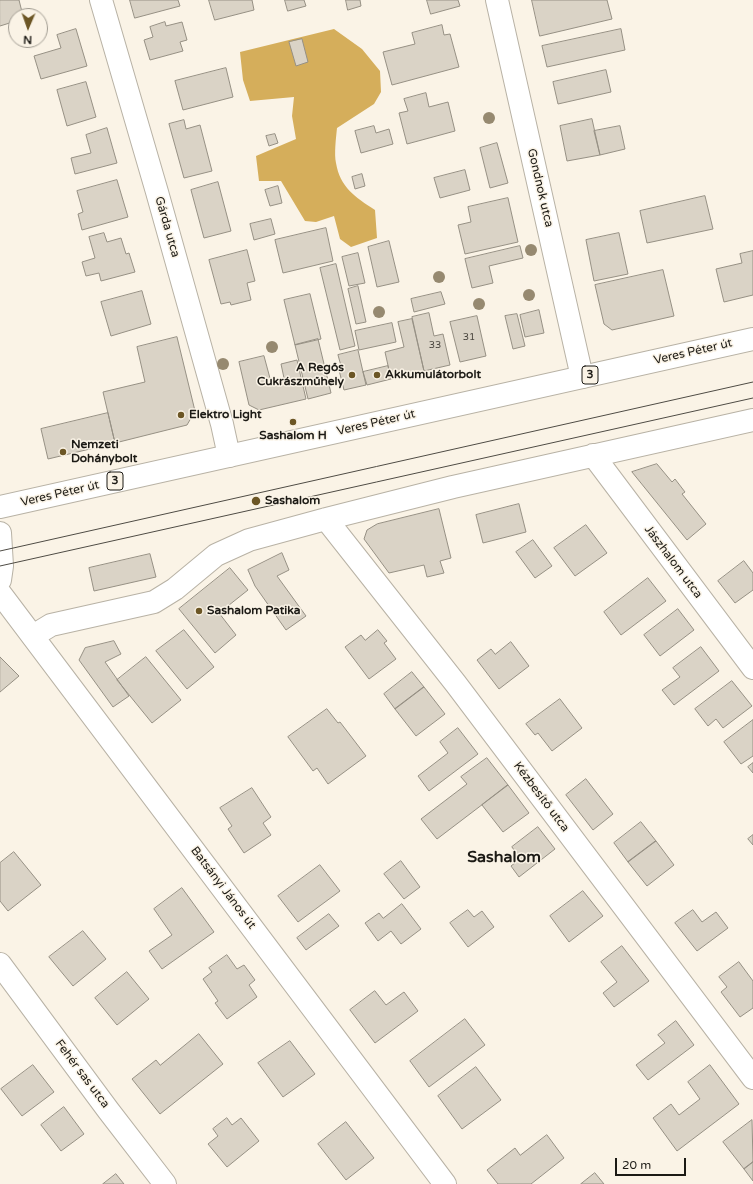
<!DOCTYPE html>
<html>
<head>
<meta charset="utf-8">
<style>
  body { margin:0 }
  #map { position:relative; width:753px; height:1184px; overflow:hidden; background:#faf3e6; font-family:"Varela Round",sans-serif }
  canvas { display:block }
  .north { position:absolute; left:8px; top:8px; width:40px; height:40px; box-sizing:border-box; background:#faf3e6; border:1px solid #a19c92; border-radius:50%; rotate:182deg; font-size:11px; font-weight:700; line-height:16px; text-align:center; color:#1c1a15 }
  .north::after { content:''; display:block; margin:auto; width:14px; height:18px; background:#6c5625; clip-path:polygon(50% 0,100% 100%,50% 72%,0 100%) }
  .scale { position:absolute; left:615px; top:1158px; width:71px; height:18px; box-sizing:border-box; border:2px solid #1c1a15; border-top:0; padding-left:5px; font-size:12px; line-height:14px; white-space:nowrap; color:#1c1a15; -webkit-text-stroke:3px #faf3e6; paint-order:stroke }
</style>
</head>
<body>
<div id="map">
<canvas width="753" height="1184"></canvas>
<div class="north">N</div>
<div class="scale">20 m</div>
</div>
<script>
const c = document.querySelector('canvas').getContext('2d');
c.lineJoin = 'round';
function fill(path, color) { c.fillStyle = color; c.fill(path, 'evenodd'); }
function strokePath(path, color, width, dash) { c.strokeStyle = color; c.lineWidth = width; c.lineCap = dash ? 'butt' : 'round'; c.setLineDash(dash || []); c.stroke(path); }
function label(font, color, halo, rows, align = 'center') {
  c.font = font + ' "Varela Round",sans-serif'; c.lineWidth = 3; c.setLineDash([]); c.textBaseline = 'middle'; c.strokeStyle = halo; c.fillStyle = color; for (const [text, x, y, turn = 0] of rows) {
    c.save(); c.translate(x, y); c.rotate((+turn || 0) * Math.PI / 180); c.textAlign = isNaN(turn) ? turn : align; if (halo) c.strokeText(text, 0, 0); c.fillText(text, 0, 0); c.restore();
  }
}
const forest = new Path2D(`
  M334,29L362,49L380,71L381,92L374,104L337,128C336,138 334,154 336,163C340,187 355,197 375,210L377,238L351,247L340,239L334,216L316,222L305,221L281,181H259L256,156L296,139L292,116L294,97L250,101L243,80L240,52Z`);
const building = new Path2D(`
  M0,0H19L23,16H16V21L0,26Z
  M130,0H178L180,6L135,18Z
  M209,0H252L254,10L215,20Z
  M285,0H304L306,6L288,11Z
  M346,0H360L361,6L348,10Z
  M427,0H458L460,6L431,14Z
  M532,0H607L612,19L540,36Z
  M165,22L166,26L182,22L187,40L180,42L183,51L150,60L144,40L153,37L150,27Z
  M442,25L444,35L450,34L459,67L392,85L383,52L415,44L412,33Z
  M76,29L87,66L41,79L34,56L61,48L57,35Z
  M621,29L625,50L547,67L542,46Z
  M302,39L308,62L296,66L289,42Z
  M226,68L233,97L183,110L175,81Z
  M606,70L611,92L558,104L553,82Z
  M86,82L96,117L67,126L57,90Z
  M426,93L429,107L448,102L455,131L407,144L399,113L408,111L404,99Z
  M592,119L600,155L567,161L560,126Z
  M184,120L186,129L200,125L212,171L184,178L169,124Z
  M374,126L376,133L389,129L393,144L361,153L355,131Z
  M620,126L625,149L600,155L594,131Z
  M107,128L117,163L75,174L71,158L91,153L86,135Z
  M275,134L278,143L269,146L266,136Z
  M497,143L508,183L490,188L480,148Z
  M465,170L470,190L440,198L434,178Z
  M362,174L365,186L355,189L352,177Z
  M117,180L128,217L82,230L78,214L83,212L77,191Z
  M218,182L231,231L204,238L191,190Z
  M278,186L282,203L270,206L265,190Z
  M705,196L713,229L647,243L640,211Z
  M508,198L518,242L465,254L458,225L471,222L468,207Z
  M271,219L275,234L254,240L250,224Z
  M326,228L333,261L283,273L275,240Z
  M104,233L107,242L121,238L126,254L129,253L135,272L101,281L99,273L86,276L82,262L95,258L89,237Z
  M619,233L628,274L594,281L586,240Z
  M389,241L399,282L377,287L368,247Z
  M520,246L523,258L489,266L493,283L472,288L465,259Z
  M247,250L255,281L247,283L251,300L231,305L230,302L221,304L209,260Z
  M753,251V295L724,302L716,269L742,263L740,254Z
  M358,253L365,283L349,286L342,257Z
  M336,264L355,346L340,350L320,268Z
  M663,270L674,316L612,330L604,324L595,285Z
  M358,286L366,322L356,324L348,289Z
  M142,291L151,324L111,336L101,302Z
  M441,292L445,304L414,312L411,299Z
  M310,294L321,339L295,345L284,300Z
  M539,310L544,333L525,337L520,315Z
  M429,313L434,336L443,334L450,365L424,371L412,317Z
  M517,314L525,346L513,349L505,316Z
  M477,316L486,356L460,362L450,322Z
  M412,319L424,371L391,379L385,352L404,347L398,322Z
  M392,323L396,342L359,350L355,331Z
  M177,337L195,411L187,425L115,443L103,392L145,382L137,347Z
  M318,339L331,393L308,399L295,345Z
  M358,350L366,385L344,390L338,366H341L338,355Z
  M264,356L271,382L284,378L281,364L297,360L306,399L259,410L249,405L239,362Z
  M388,366L391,379L367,385L363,372Z
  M108,413L115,443L48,459L41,429Z
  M657,464L672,482L675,479L685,492L682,494L706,524L687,540L632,472Z
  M519,504L526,532L483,543L476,515Z
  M439,509L451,558L440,561L444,573L427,577L424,565L389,573L364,539L367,530L377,524Z
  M586,525L607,553L575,576L554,548Z
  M533,540L552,566L535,578L516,552Z
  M282,553L289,570L277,576L306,616L286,630L255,586L248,570Z
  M150,554L156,577L94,591L89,568Z
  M744,561L753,573V590L735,603L718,581Z
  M230,568L248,590L219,613L236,635L215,653L179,609Z
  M648,578L666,601L621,635L604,612Z
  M678,609L694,630L660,656L644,635Z
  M184,630L214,667L187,689L156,651Z
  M378,630L387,641L384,643L396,659L369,679L345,647L361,635L365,640Z
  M114,641L121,654L105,662L129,696L113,707L79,660L85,648Z
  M511,642L529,666L499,689L477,660L491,649L495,654Z
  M701,647L719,671L674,705L662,690L680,677L673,668Z
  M0,657L19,676L0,692Z
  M146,657L181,700L152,723L117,680Z
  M412,672L424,687L395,709L384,694Z
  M732,681L752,706L723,728L716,719L708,726L695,709Z
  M424,687L445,714L416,736L395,709Z
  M560,699L582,728L552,751L538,733L535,735L526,724Z
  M327,709L338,723L340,722L366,756L328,784L317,768L313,771L288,737Z
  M753,720V756L741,764L724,742Z
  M458,728L478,754L429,791L418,776L448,753L440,742Z
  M487,758L508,785L437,839L421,819L467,784L461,777Z
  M753,763V773L748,767Z
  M586,779L613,814L593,830L566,795Z
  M508,785L529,813L503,832L482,805Z
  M252,788L271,817L263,823L271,835L244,853L228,829L232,826L220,808Z
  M641,822L656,841L628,862L614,843Z
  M538,827L555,849L519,877L511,866L520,859L512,847Z
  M753,835V845L748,839Z
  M656,841L674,865L647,886L628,862Z
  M14,852L41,885L8,911L0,901V863Z
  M401,861L420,887L404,899L384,874Z
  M320,865L340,891L298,922L278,896Z
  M182,888L214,932L162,969L149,951L172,935L154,909Z
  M583,891L603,916L569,942L550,916Z
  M402,904L421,929L401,944L391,931L378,941L365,923L379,913L383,918Z
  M468,910L474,917L482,911L494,927L468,947L450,923Z
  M693,910L702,922L716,912L728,928L697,951L675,923Z
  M329,914L339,926L306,950L297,938Z
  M83,931L106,959L73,986L49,957Z
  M622,946L649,981L614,1007L603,993L617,982L601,962Z
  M227,955L237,969L244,965L255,980L249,985L257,997L227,1019L215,1003L218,1001L203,979L212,972L209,968Z
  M739,962L753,981V1008L740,1017L721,992L727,987L719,977Z
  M127,972L149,999L117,1025L95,998Z
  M375,991L386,1005L404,992L418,1011L375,1043L350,1010Z
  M465,1019L485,1045L429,1087L410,1061Z
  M676,1021L694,1045L648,1080L636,1065L665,1043L658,1035Z
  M199,1034L223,1064L160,1114L132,1079L156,1060L160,1065Z
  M290,1041L315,1074L283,1097L258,1063Z
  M33,1065L54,1092L22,1116L1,1089Z
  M710,1065L739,1104L677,1151L653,1118L671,1104L679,1115L700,1099L688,1082Z
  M476,1067L501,1100L462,1129L438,1096Z
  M64,1107L84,1134L61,1151L41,1125Z
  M227,1118L232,1125L241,1118L259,1141L227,1167L208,1144L218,1136L213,1129Z
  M752,1120L753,1162L744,1169L723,1142Z
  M346,1122L374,1158L346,1180L318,1144Z
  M547,1135L564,1158L531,1184H498L487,1170L515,1148L520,1155Z
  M753,1162V1181L744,1169Z
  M595,1173L604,1184H581Z
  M116,1174L124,1184H103Z`);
const street = new Path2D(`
  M101,0L157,192L222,424L229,456
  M497,0L582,377
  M593,455L753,668
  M326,519L456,684L753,1078
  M0,533L2,566L0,580
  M33,636L51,625L154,602L175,589L216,555L249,540L326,519L453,487L753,420
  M0,964L108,1110L165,1184`);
const secondary = new Path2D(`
  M0,593L445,1184`);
const primary = new Path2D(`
  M0,507L753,339`);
const tram = new Path2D(`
  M0,551L753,382
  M0,566L753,398`);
const trees = [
  [489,118],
  [531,250],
  [439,277],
  [529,295],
  [479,304],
  [379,312],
  [272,347],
  [223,364]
];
const markers = [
  [352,375,4,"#6c5625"],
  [377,375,4,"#6c5625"],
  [181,415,4,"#6c5625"],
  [293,422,4,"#6c5625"],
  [63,452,4,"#6c5625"],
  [256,501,5,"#6c5625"],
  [199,611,4,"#6c5625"]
];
const numberNames = [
  ["31",469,337],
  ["33",435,345]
];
const shields = [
  [590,375,16],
  [115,481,16]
];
const shieldNames = [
  ["3",590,375],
  ["3",115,481]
];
const streetNames = [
  ["Gondnok utca",540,188,77],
  ["Gárda utca",167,227,74],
  ["Veres Péter út",693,352,-13],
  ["Veres Péter út",376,423,-13],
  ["Veres Péter út",60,494,-13],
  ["Jászhalom utca",673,562,53],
  ["Kézbesítő utca",541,797,53],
  ["Batsányi János út",223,888,53],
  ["Fehér sas utca",82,1074,53]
];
const poiNames = [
  ["A Regős",344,368,"right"],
  ["Cukrászműhely",344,382,"right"],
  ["Akkumulátorbolt",385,375],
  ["Elektro Light",189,415],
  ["Sashalom H",293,436,"center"],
  ["Nemzeti",71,445],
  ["Dohánybolt",71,459],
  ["Sashalom",265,501],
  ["Sashalom Patika",207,611]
];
const districtNames = [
  ["Sashalom",504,858]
];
fill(forest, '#d5ae5b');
fill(building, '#dad3c6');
strokePath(building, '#969084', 1);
strokePath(street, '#b8b2a5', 24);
strokePath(secondary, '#b8b2a5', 24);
strokePath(primary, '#b8b2a5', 24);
strokePath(street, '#fff', 22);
strokePath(secondary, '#fff', 22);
strokePath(primary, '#fff', 22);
strokePath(tram, '#4e4b44', 1);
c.fillStyle = '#968970';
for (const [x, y] of trees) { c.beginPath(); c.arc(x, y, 6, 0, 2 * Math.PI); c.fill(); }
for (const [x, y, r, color] of markers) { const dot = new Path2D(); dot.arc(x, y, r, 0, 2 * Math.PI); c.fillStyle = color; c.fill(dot); strokePath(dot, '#faf3e6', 1.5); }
label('10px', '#4c4841', null, numberNames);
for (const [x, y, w] of shields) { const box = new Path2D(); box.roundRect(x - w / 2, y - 9, w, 18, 3); c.fillStyle = '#faf3e6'; c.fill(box); strokePath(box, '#1c1a15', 1); }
label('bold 11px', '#1c1a15', null, shieldNames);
label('12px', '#1c1a15', '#faf3e6', streetNames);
label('bold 12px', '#1c1a15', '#faf3e6', poiNames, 'left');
label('bold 16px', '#1c1a15', '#faf3e6', districtNames);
</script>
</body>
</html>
